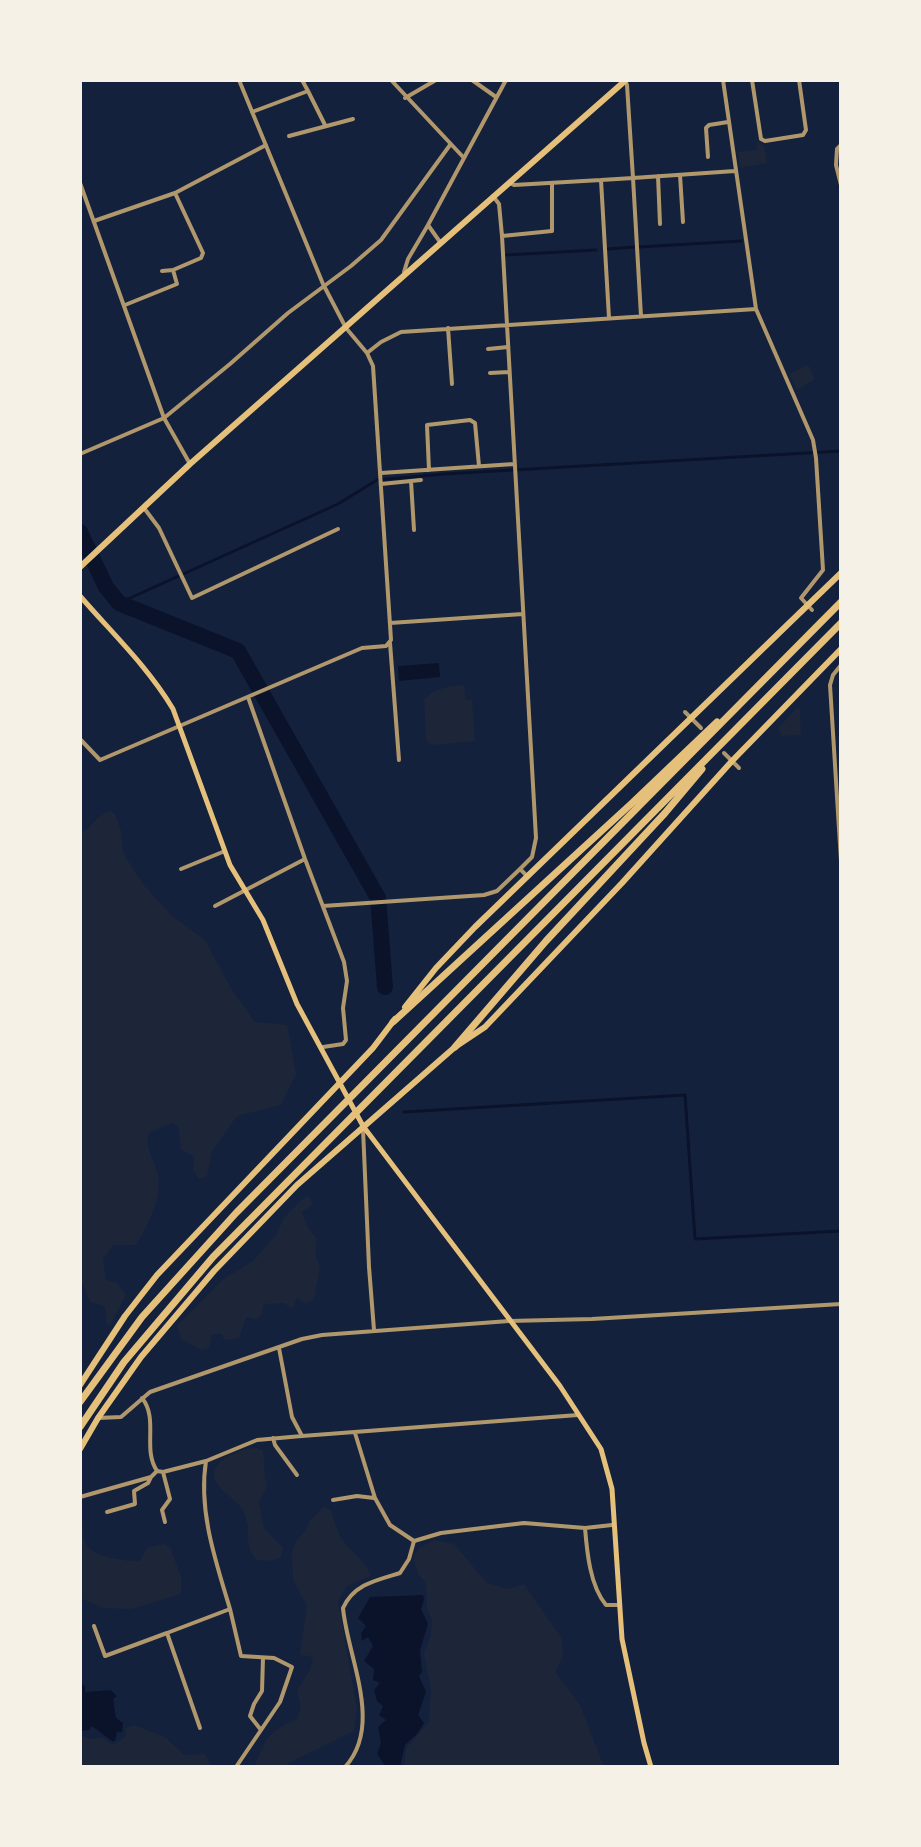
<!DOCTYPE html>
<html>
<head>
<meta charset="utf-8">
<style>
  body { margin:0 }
  #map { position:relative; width:921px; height:1847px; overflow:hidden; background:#14213d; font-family:"Fira Sans Condensed",sans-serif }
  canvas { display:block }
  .frame { position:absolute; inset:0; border:82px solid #f6f1e7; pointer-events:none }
</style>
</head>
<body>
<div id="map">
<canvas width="921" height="1847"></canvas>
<div class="frame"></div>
</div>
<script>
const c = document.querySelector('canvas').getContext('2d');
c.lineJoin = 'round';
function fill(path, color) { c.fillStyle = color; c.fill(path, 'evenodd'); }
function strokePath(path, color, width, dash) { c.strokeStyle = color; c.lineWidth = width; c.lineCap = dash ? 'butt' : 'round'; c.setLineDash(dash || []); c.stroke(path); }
const green = new Path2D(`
  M757,142L764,146L767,163L740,168L738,152L757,150Z
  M808,365L815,379L797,390L789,374Z
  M464,685L466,700H472L475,741L432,745L426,739L424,700C434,688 449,686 464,685Z
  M797,708L800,709L801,735L781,736L778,728Z
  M110,811L115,814L121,831L123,853L143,884L171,915L205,940L232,990L255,1022L287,1025L296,1074L281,1105L237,1116L212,1151L207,1176L199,1179L193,1170L194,1157L181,1149L179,1128L172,1123L149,1133C144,1149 155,1159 158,1175C163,1193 147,1231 135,1245H113L103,1259L106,1280L117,1283L126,1295L111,1323L107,1325L105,1306L90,1302L80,1278V833C91,830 93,817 110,811Z
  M305,1197H309L313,1204L302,1212L307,1226L317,1239L315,1255L320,1267L314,1299L305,1304L297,1298L292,1309L284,1303L264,1304L261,1315L256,1319L246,1317L239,1338L224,1340L222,1334H212L209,1348L201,1350L181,1339L177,1326L221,1281L254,1260L276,1235L284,1218Z
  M256,1448L263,1451C265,1464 263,1473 267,1486L259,1502L264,1528L283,1548L281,1557L270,1561L257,1560C242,1543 252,1537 246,1518C240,1499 227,1498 218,1485C202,1462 240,1449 256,1448Z
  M324,1507L331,1510C334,1521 337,1531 343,1541C352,1553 369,1564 371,1576L347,1586L338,1601L357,1709L354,1731L289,1763L286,1767H254C267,1737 266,1733 297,1719L301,1707L297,1690C304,1679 310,1673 313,1660L310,1656L300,1655L307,1606L293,1580L292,1552L296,1541L306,1530L310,1520Z
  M80,1512C85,1522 81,1534 86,1544C92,1557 127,1562 140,1561L147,1548L164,1544L170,1547L181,1577V1594L131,1609L103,1608L80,1598Z
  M434,1540L454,1544L487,1583L508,1589L524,1584L562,1639L563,1656L555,1672L580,1705L604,1767H407L404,1763L407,1747L429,1722L431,1690L424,1653L431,1635L432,1619L427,1609L426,1583L418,1574L413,1557L419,1548Z
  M134,1725L165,1737L184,1755L205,1754L212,1767H80V1735L92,1739L102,1737L113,1745L126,1736L125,1728Z`);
const water = new Path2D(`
  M439,663L440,677L399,681L398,666Z
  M423,1595L424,1600L421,1609L428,1624L420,1650L422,1672L419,1676L426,1692L418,1715L424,1723L418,1733L405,1745L400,1767H386L377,1754L381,1743L378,1727L386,1720L379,1715L383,1706L377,1701L374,1690L380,1683L373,1680L374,1669L364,1661L373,1646L368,1637L362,1641L361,1633L366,1626L358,1618L370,1597Z
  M80,1684L85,1686V1692L111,1690L117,1696L113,1699L116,1718L123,1723L122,1732H117L115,1741H112L92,1726L89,1730L80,1731Z`);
const stream = new Path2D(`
  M639,247L741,241
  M608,249L634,247
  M506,255L596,250
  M119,603L338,504L377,480L444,474L841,451
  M404,1112L685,1095L695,1239L841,1231`);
const river = new Path2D(`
  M80,532L106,587L119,603L238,651L378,898L385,987`);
const minor = new Path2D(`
  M302,80L308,91
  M391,80L464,158
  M472,80L496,97
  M723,80L756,309L813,440L816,458L823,570L801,598L812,610
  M752,80L761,139L765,141L803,135L806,130L799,80
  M405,98L436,80
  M252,112L308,91L325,125
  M289,136L353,119
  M841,145L837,149L836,165L841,185
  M708,157L706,128L709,125L728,122
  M680,175L683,222
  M658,176L660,224
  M601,180L633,178L627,85L625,80
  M80,183L164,418L190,464
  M510,183L514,185L601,180L609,318
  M175,193L266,145
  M493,196L499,204L502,236L536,838L532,857L520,869
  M94,221L175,193L203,253L201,258L173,270L162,271
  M428,225L506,80
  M502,236L552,231V185
  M404,272L408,259L428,225L440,242
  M125,305L177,284L173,270
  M641,316L633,178L735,171
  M448,328L452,384
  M488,349L508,347
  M367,353L381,342L401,332L756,309
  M490,373L509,372
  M80,454L164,418L230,364L288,313L351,266L381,240L450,145
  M429,470L427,425L470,420L475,423L479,466
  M381,473L514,464
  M411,481L414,530
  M381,484L421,480
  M144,508L159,528L192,598L338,529
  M390,623L523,614
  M390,643L399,760
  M841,665L833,675L830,685L841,861
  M248,697L305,859L344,962L347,981L343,1008L346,1040L343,1044L323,1047
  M685,712L701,728
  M80,739L100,760L362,648L386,646L391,640L373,366L367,353L346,328L323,284L239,80
  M724,753L739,768
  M181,869L225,851
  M215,906L305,859
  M323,906L484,895L497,891L520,869L527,876
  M363,1129L369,1267L374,1330
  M279,1348L292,1417L302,1436L578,1415
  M142,1398C159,1419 142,1449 157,1471
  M98,1418L121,1417L150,1392L302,1339L322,1335L509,1321L592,1319L841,1304
  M273,1438L275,1445L297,1475
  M206,1461C198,1511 216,1562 230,1609
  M163,1472L170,1499L162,1510L165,1522
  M80,1497L151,1477L157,1471L163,1472L206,1461L257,1440L302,1436
  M333,1500L357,1496L374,1498
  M107,1512L135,1504L134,1491L148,1483L151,1477
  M585,1528C587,1552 590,1586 606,1605H618
  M414,1541L441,1533L524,1523L585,1528L612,1525
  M94,1626L105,1656L167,1633L200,1728
  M167,1633L230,1609L241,1656L274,1658L292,1667L280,1702L236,1767
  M261,1730L250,1716L254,1704L262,1691L263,1658
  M345,1767C384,1725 347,1656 343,1608C354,1584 377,1580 400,1573L409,1559L414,1541L390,1525L375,1498L355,1433`);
const secondary = new Path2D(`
  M80,596C112,633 148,667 173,709L230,865L263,920L297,1004L363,1126L560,1386L601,1449L612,1489L622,1639L644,1743L651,1767`);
const trunk = new Path2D(`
  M80,567L190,464L626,80
  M405,1007L436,968L475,927L841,573
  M80,1385L125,1316L157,1275L373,1048L395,1019
  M80,1449L98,1418L141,1357L214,1271L297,1185L455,1047L485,1027L622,883L732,761L841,649`);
const motorway = new Path2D(`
  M393,1022L631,804L717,722
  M455,1047L546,941L665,813L702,769
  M80,1402L142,1317L236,1213L841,602
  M80,1427L124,1362L213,1257L841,623`);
fill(green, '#1d2539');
fill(water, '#0b132b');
strokePath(stream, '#0b132b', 3);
strokePath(river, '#0b132b', 16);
strokePath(minor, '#b1986c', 4);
strokePath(secondary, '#e5c07b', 5);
strokePath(trunk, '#e5c07b', 6);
strokePath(motorway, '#e5c07b', 7);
</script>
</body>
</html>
